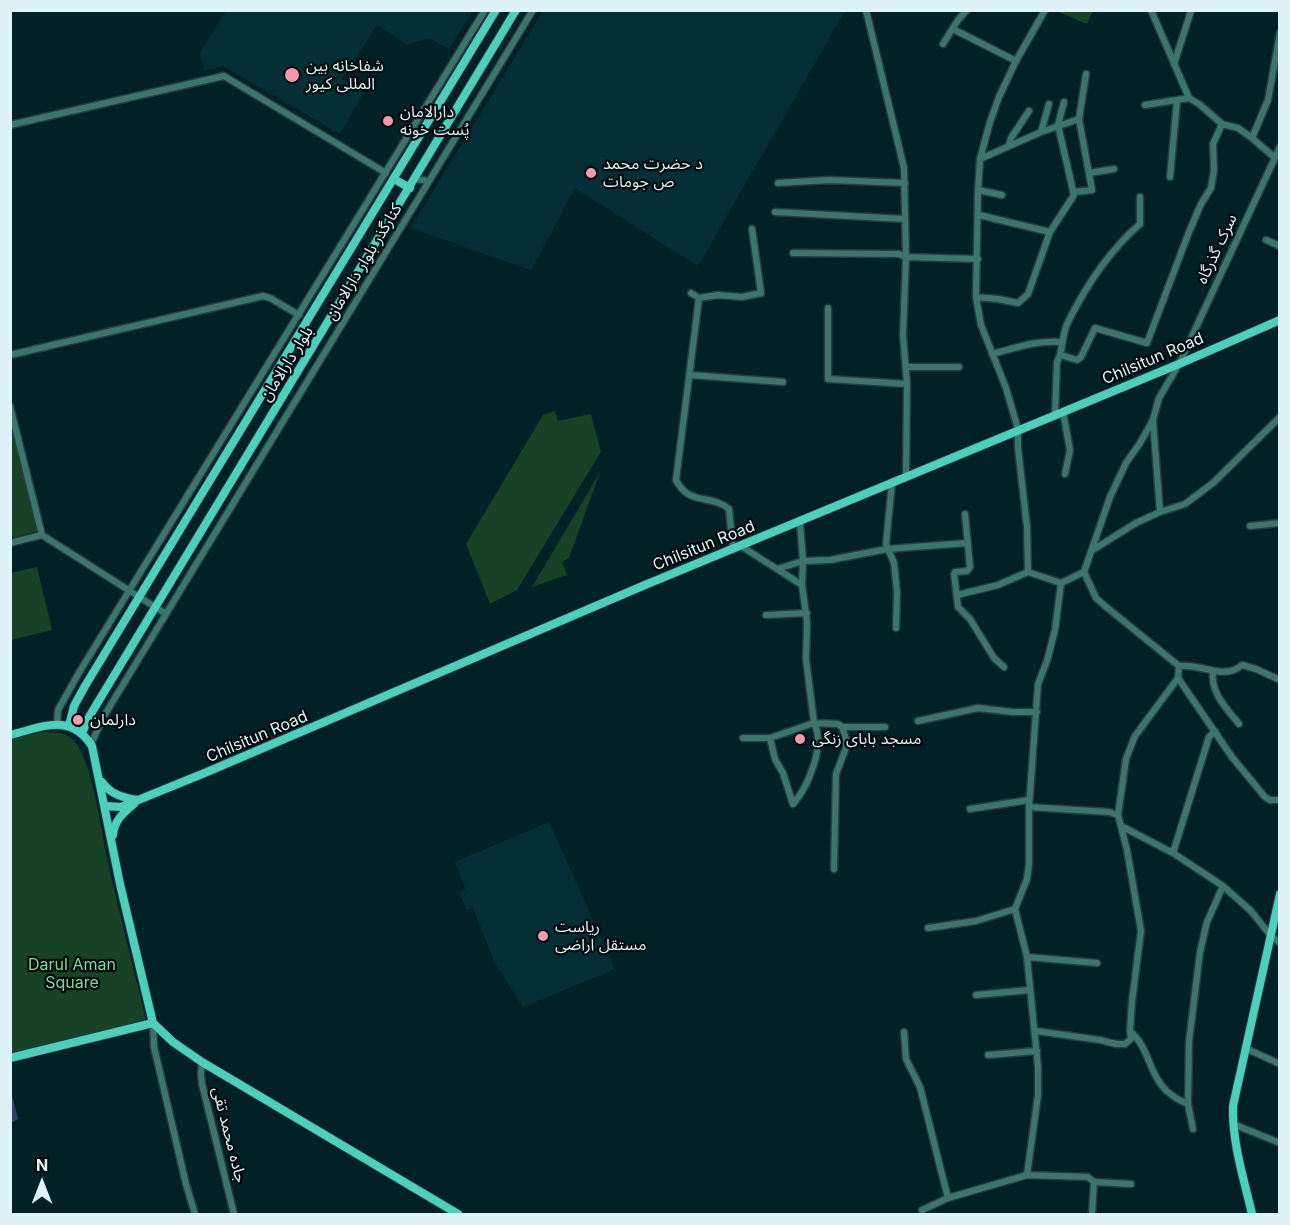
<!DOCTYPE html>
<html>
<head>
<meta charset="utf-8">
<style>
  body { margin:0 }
  #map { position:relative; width:1290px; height:1225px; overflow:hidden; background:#022127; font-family:Inter,sans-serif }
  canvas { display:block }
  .frame { position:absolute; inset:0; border:12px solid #ddf3f7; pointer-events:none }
  .north { position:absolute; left:12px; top:1153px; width:60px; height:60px; -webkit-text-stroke:4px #00090c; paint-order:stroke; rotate:0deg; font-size:16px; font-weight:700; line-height:24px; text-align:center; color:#ddf3f7 }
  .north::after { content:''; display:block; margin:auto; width:21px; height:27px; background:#ddf3f7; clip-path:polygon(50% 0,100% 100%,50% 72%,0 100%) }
</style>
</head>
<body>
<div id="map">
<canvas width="1290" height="1225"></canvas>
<div class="frame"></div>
<div class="north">N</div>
</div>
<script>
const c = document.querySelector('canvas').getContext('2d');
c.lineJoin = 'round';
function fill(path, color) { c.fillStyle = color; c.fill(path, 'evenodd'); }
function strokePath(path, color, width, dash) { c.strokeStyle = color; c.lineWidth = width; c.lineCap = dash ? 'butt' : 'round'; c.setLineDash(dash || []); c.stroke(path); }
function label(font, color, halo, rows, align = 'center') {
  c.font = font + ' Inter,"Noto Sans Arabic",sans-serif'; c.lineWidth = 4.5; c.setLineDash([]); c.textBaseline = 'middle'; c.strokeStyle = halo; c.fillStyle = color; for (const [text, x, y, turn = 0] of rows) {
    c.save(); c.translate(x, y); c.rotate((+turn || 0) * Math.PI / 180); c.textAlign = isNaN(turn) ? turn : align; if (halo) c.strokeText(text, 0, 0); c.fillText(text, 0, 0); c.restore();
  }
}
const built = new Path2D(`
  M226,11V10L473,11L449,49L429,38L408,45L377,25L342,79L363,93L340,134L223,66L204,71L200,53Z
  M543,11V10L845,11L698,266L575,188L531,270L411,228Z
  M549,822L615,969L523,1007L495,963L473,908L467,910L459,892L466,889L455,862Z`);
const green = new Path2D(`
  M1056,11L1093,10V11L1087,24Z
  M555,411L558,421L591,414L601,452L517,590L490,604L466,544L543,415Z
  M10,414L38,531L11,538H10Z
  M600,472L569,558L562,562L567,575L532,587Z
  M37,567L52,630L11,640L10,573Z
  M43,732C56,732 68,732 76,743C93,766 101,829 107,858C119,913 133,966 146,1020L11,1053L10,739Z`);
const water = new Path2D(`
  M10,1087L18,1119L11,1123H10Z`);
const minor = new Path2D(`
  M866,10L904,168L906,257L903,335L907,384L906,477
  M1151,10L1189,98L1199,104L1222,124L1238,128L1252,138L1274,157
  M953,29L1016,61
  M943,44L958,20L967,10
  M1174,64L1191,11
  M1145,105L1189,98
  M10,125L224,76L386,173
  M1041,132L1049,104
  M1252,138L1268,100L1280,33
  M1009,145L1011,138L1029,111
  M980,159L1041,132L1079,119
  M1089,173L1114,169
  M1170,177L1177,101
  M415,179L429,181
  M778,183L829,180L905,183
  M978,190L1002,195
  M1074,192L1092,190L1079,119L1086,74
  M775,212L905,219
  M979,215L1050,232
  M1266,240L1280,246
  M793,253L899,254L906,257L978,259
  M691,293L699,298L718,295L742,297L761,293L752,229
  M976,297L998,299L1018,303L1028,294L1050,232L1074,195L1058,125L1064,102
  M699,298L676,480C690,507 710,493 729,509L733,550
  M828,308V379L907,384
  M992,354C1016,348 1036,340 1061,342
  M10,355L263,296L270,298L299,315
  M1061,355L1077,360L1081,357L1095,328L1147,343L1189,232L1201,204L1211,188L1214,170L1213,144L1222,124
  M906,367H959
  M691,375L783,382
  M10,406L42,535
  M1063,412L1070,450L1065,474
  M1055,414L1057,362C1064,350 1061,335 1068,322C1086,286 1110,250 1140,224V197
  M1153,420L1160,512
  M892,483L886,544L894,563L897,592L896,628
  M965,514L970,567L967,571L955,572L954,574L958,607L970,619L994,658L1004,667
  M1250,526L1280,523
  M42,535L166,614
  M10,543L42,535
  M741,546L802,585
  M1091,551L1136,523L1160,512L1185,504L1213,483L1280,417
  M777,569L803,561L830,560L887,549L967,543
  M1028,572L1027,527L1018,448V429L1006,388L981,325L976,297L978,190L980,159L990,122L999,97L1016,61L1045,10
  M1084,572L1096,598L1105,606L1179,666L1178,678L1232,757L1265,797L1270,800H1280
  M957,595L998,585L1028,572L1061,583L1084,572L1110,497L1126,463L1140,443L1153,420L1159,398L1179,364L1280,147
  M766,615L807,613
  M1179,666C1201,663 1224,681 1242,665L1256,669L1280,680
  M1213,671C1210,692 1226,708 1239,724
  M918,721L978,708L1013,712H1037
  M57,724L58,710L80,671L485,10
  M842,727H885
  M743,738H770L814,723L806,659L807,622L802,585L803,561L800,522
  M770,738L775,759L783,773L793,804
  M91,744L104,716L533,10
  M793,804C808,787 826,745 814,723L838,724L842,727L846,739V748L836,774L834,869
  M1029,807L1109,812L1118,815L1127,850L1141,931L1132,1001L1130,1031L1131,1039L1125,1044H1116L1100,1040L1036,1031
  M970,809L1029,800
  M1118,815L1126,759L1135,736L1178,678
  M1123,827L1173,853L1223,886L1251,911L1271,936L1280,943
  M1173,853L1209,737L1215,731
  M928,928L976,921L1015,909
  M1027,957L1097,963
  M976,995L1029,990
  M153,1023L154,1047L186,1184L195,1214
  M1130,1031C1156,1054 1145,1087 1188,1104
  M904,1032L906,1059L920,1087L948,1198
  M1245,1048L1280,1064
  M988,1055L1037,1051
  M202,1062L201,1074L202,1084L234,1214
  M1233,1124L1280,1143
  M1193,1129L1188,1104L1189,1042L1200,952L1207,922L1223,886
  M1027,1175L1038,1095V1067L1027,957L1015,909L1027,879L1029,864V807L1038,684L1047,661L1055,630L1061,583
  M922,1210L948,1198L1027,1175L1088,1177L1094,1182L1131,1184
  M1092,1214L1094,1182`);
const major = new Path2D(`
  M394,179L410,188
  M69,726L74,706L85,686L496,10
  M82,733L89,717L516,10
  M10,735C43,727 70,712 92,746L120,884L153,1023L173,1042L202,1062L458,1214
  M102,782C111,795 124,798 138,800
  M105,806L121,807L207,772L645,585L1179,364L1280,320
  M113,835C114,821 123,813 134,804
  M10,1058L153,1023
  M1252,1214C1244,1179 1232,1143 1233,1106L1280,894`);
const markers = [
  [292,75,8,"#f29aad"],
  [388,121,6,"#f29aad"],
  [591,173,6,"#f29aad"],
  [78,720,6,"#f29aad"],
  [800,739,6,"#f29aad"],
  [543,936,6,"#f29aad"]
];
const poiNames = [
  ["شفاخانه بین",306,66],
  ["المللی کیور",306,84],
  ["دارالامان",400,112],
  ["پُست خونه",400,130],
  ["د حضرت محمد",603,164],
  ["ص جومات",603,182],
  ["دارلمان",90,720],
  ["مسجد بابای زنگی",812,739],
  ["ریاست",555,927],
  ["مستقل اراضی",555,945]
];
const streetNames = [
  ["سرک گذرگاه",1217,249,-65],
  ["کنارگذر بلوار دارالامان",364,262,-59],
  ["Chilsitun Road",1153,359,-23],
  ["بلوار دارالامان",287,364,-58],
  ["Chilsitun Road",704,546,-22],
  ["Chilsitun Road",257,737,-23],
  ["جاده محمد تقی",229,1135,76]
];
const parkNames = [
  ["Darul Aman",72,965],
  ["Square",72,983]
];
fill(built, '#052f36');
fill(green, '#174225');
fill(water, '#343d69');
strokePath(minor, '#213e44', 9);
strokePath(major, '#213e44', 10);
strokePath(minor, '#3d746b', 6);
strokePath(major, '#4fcebc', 8);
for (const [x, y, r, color] of markers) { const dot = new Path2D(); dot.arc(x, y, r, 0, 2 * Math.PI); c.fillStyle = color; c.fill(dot); strokePath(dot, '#00090c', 2); }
label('16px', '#ddf3f7', '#00090c', poiNames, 'left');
label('16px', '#ddf3f7', '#00090c', streetNames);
label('16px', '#8ad39d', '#00090c', parkNames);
</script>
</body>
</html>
